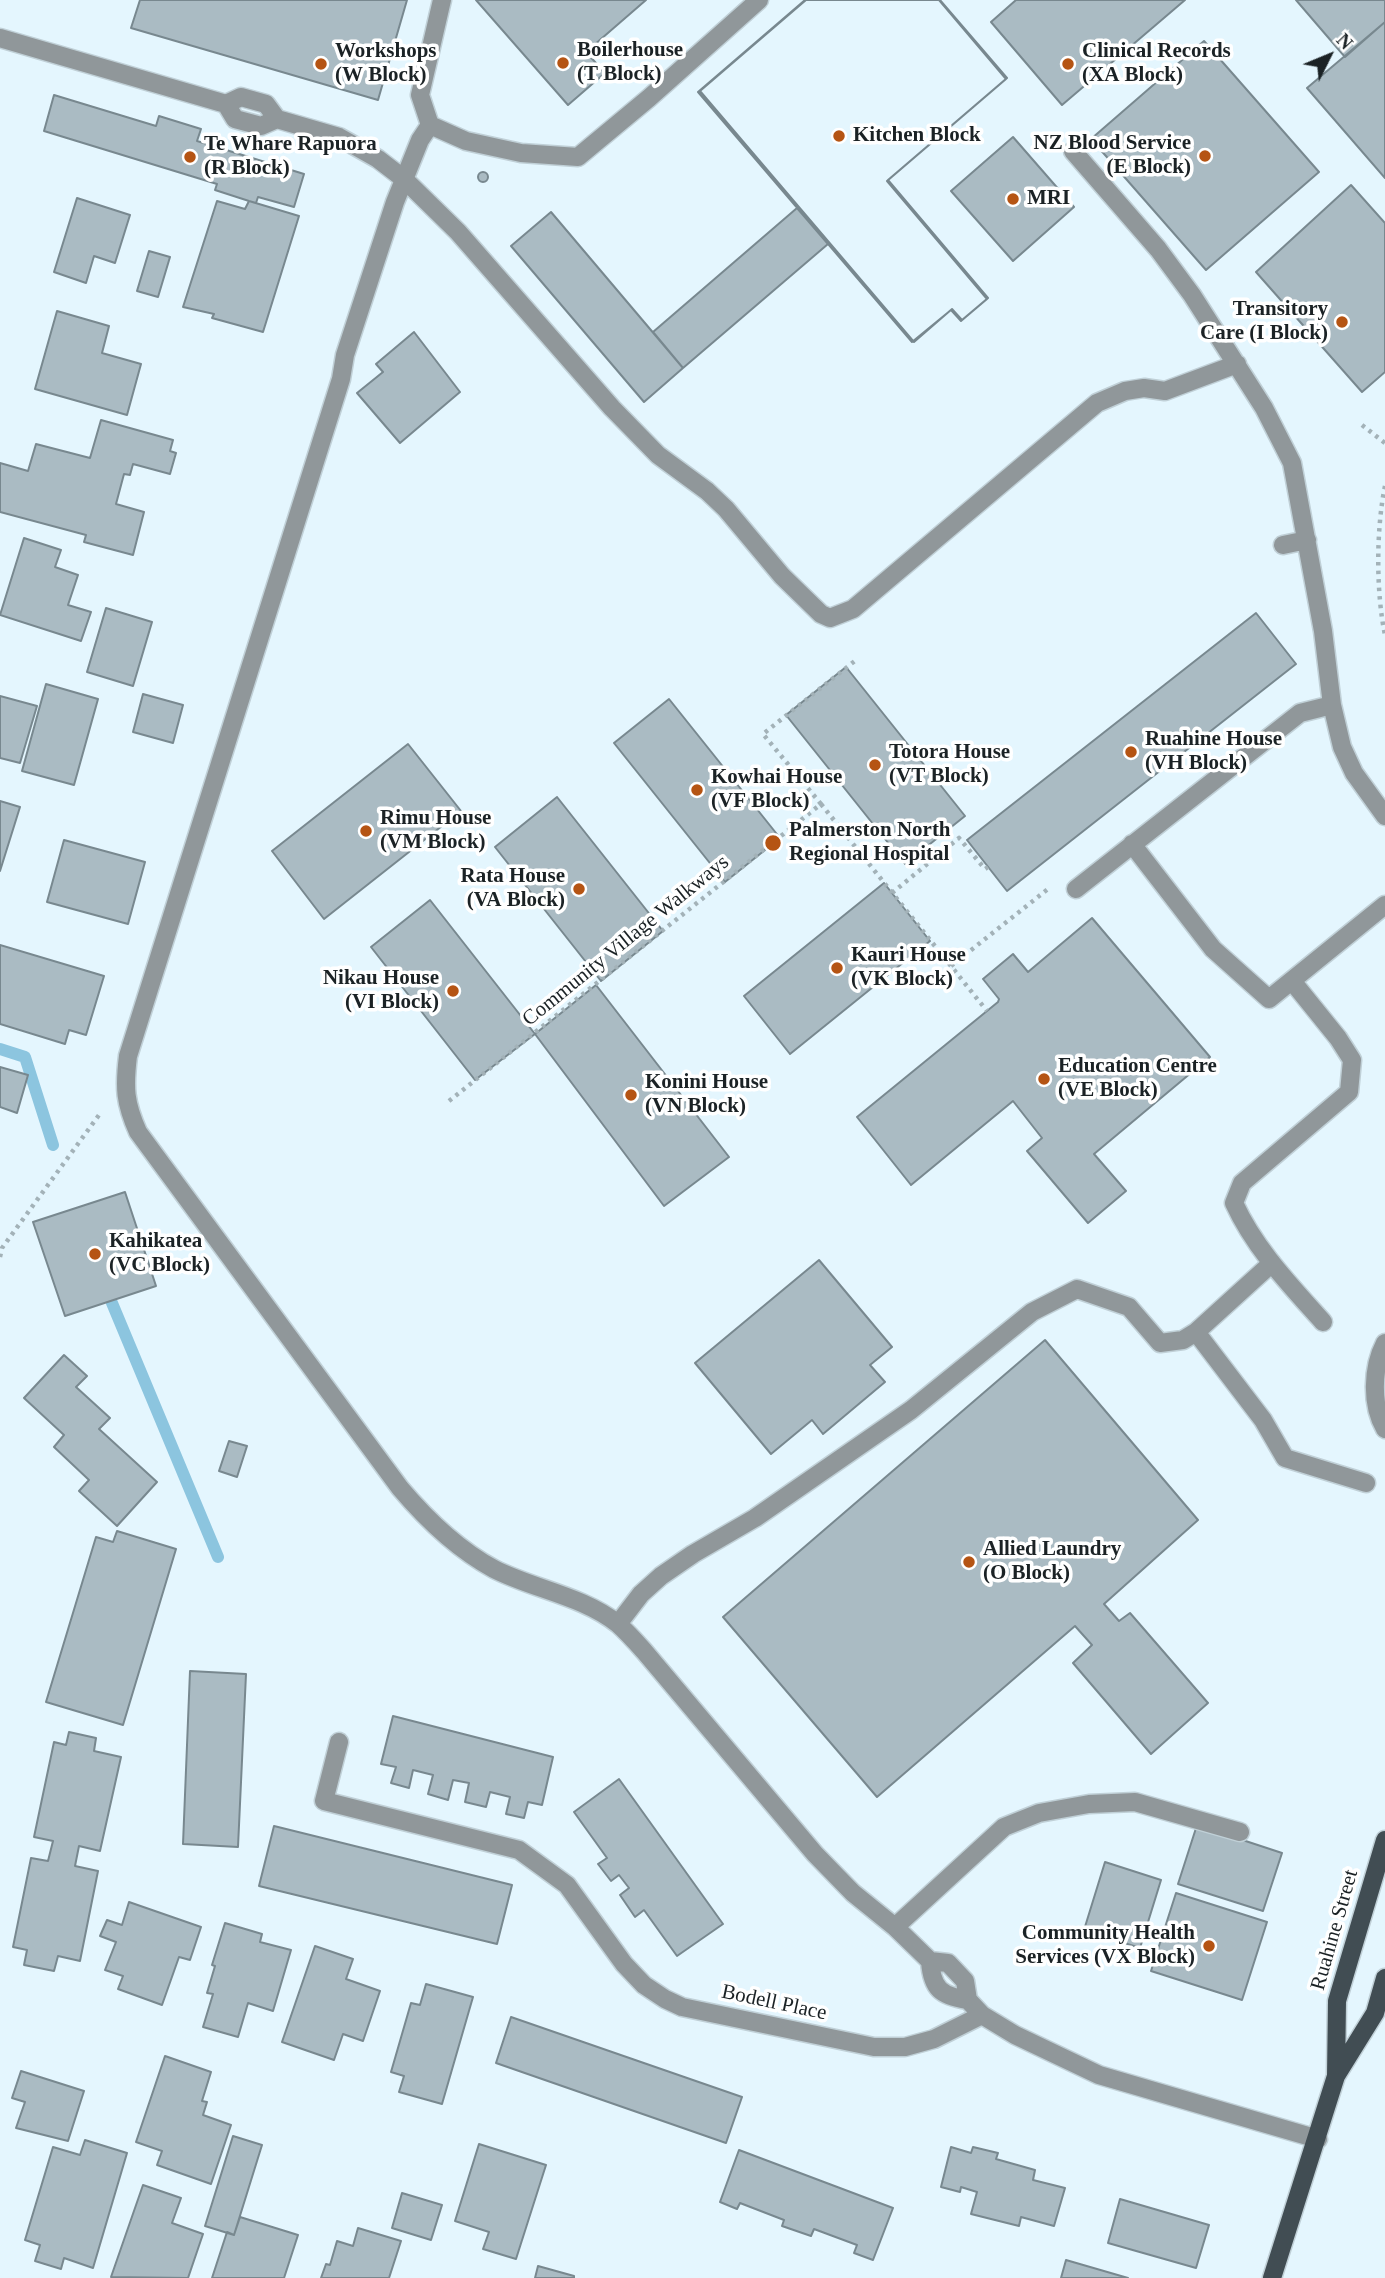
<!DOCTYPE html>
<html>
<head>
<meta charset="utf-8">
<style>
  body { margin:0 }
  #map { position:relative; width:1385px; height:2278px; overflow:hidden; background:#e4f6fe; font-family:Georgia,serif }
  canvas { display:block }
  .north { position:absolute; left:1294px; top:21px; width:70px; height:70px; -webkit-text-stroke:5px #fff; paint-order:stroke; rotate:47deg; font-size:19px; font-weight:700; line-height:28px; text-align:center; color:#1b2225 }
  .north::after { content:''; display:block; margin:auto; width:24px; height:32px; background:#1b2225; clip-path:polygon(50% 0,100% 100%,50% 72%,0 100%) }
</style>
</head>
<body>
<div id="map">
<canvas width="1385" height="2278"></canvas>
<div class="north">N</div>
</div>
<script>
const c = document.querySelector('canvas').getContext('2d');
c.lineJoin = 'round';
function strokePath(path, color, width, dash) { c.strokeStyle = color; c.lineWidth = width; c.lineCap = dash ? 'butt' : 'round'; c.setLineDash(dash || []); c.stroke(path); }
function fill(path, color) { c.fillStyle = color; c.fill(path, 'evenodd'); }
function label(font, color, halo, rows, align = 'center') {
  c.font = font + ' Georgia,serif'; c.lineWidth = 7; c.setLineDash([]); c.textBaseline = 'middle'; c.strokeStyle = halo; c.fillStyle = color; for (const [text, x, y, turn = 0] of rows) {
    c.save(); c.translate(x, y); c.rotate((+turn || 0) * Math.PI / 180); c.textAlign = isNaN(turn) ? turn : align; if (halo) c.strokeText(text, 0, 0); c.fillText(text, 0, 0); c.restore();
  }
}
const stream = new Path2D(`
  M0,1049L25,1057L53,1145
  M112,1303L218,1557`);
const building = new Path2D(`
  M140,0H407L378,100L131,28Z
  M476,0H646L586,52L605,73L568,105Z
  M805,0H939L1006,79L887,181L987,299L961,321L951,310L912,342L698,92Z
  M806,0H940L1007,78L888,180L988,298L962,320L952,309L914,342L700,91Z
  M1016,0H1185L1062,105L991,22Z
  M1296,0H1385V22L1345,57Z
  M1385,22V178L1307,88Z
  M1204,41L1319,172L1206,270L1091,139Z
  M54,95L156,126L159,116L201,129L197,141L304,174L294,207L258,197L256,203L249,201L215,190L217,184L44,131Z
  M1013,137L1074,207L1013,261L951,191Z
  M478 177a5 5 0 1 1 10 0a5 5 0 1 1-10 0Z
  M1351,185L1385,223V372L1362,392L1256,272Z
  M77,198L130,215L115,263L94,256L86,283L54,272Z
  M217,201L245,209L249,201L299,216L263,332L212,318L214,314L183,307Z
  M797,208L828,244L683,368L653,332Z
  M551,212L683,368L644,402L511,246Z
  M149,251L170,257L158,297L137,291Z
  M57,311L109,326L102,353L141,364L127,415L35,389Z
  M414,332L460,392L400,443L357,393L383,372L376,364Z
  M101,420L173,440L170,451L176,453L170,474L133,464L130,475L124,474L116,504L144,512L133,555L84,542L86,535L0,512V463L28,471L36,444L90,458Z
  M24,538L61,550L55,567L78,575L68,605L91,612L81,641L0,615Z
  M106,608L152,622L133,686L87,672Z
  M1256,613L1296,664L1007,891L967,840Z
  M846,667L965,816L905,864L786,715Z
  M46,684L98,699L74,785L22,771Z
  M143,694L183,705L173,743L133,732Z
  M0,696L37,706L20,763L0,758Z
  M669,699L780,838L725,882L614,743Z
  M408,744L461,811L324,919L272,851Z
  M557,797L663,931L601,981L495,847Z
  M0,801L20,807L0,871Z
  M64,840L145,862L128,924L47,902Z
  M884,883L930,941L790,1054L744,996Z
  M430,900L535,1034L475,1080L371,947Z
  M1092,918L1210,1057L1094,1154L1126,1191L1088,1223L1027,1151L1042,1138L1013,1101L911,1185L857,1117L998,1002L999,999L983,979L1013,954L1028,972Z
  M0,945L104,976L86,1035L69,1030L65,1044L0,1024Z
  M596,985L729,1157L664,1206L535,1034Z
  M0,1067L28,1075L17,1113L0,1107Z
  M125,1192L156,1286L65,1316L33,1222Z
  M819,1260L892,1347L870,1365L885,1382L823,1434L812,1420L771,1454L695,1363Z
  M1045,1340L1198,1520L1104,1604L1119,1621L1130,1613L1208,1703L1151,1754L1073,1663L1092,1645L1075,1626L877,1797L723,1617Z
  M64,1355L87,1376L76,1387L110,1418L99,1429L157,1482L117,1526L79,1491L89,1480L54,1447L64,1435L24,1398Z
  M229,1441L247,1446L237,1477L219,1471Z
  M117,1531L176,1549L123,1725L46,1702L96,1537L113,1542Z
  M190,1671L246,1674L238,1847L183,1844Z
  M393,1716L553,1757L542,1805L528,1802L524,1818L506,1814L510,1797L490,1792L486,1807L465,1802L469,1783L453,1780L448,1800L428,1794L433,1775L413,1770L409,1788L391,1783L396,1767L381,1764Z
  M69,1732L96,1738L94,1751L121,1757L100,1851L79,1846L75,1866L98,1871L80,1961L58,1956L54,1971L24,1965L27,1950L13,1947L31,1858L48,1861L53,1841L34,1837L54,1742L66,1745Z
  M619,1779L723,1924L677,1956L644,1910L635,1917L620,1895L629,1888L619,1875L611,1881L598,1864L607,1858L574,1812Z
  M1197,1825L1282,1853L1263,1911L1178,1884Z
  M274,1826L512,1885L497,1944L259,1886Z
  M1105,1862L1161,1880L1140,1948L1084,1930Z
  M1176,1893L1267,1922L1242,2000L1151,1971Z
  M129,1902L201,1927L190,1960L179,1957L162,2005L118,1989L123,1976L105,1970L116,1942L100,1936L107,1920L122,1925Z
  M225,1923L262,1934L260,1942L291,1950L273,2011L248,2003L238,2037L203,2027L213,1994L207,1993L215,1966L212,1965Z
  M315,1946L353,1959L346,1979L380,1991L363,2041L343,2034L334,2060L282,2042Z
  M426,1984L473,1997L442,2104L399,2092L404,2076L391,2072L411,2003L420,2005Z
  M511,2017L742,2097L726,2143L496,2063Z
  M165,2056L211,2072L202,2101L207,2102L203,2115L231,2125L211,2184L157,2165L162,2151L136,2142Z
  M21,2071L84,2091L68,2141L16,2128L25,2102L12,2098Z
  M233,2136L262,2145L234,2235L205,2226Z
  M85,2140L127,2153L93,2268L64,2258L61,2269L35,2261L40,2245L25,2240L53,2147L80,2155Z
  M479,2144L546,2165L516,2259L483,2249L489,2232L455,2221Z
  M951,2147L971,2153L973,2147L998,2153L996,2159L1035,2170L1033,2180L1065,2188L1054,2226L1021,2217L1019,2226L971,2214L977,2192L961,2187L960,2192L941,2187Z
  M739,2150L893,2208L873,2260L854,2253L857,2245L814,2229L811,2236L782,2226L784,2220L740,2203L737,2209L720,2202Z
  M143,2185L181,2198L172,2223L203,2234L188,2278L111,2277Z
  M402,2193L442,2205L431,2240L392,2228Z
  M1120,2199L1209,2225L1196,2268L1108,2243Z
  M240,2217L298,2235L284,2278H212L227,2232L234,2235Z
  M358,2228L401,2241L389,2278H321L326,2264L330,2265L337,2241L353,2246Z
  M1066,2260L1128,2278H1061Z
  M538,2266L574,2276V2278H535Z`);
const path = new Path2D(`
  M1362,425L1385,443
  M1385,486C1376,529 1376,593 1385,635
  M821,804L987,1011
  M892,893L959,838L985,869L988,867
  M951,966L1048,889
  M449,1101L821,804L763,734L856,660
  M0,1257L2,1248L99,1115`);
const minor = new Path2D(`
  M442,0L420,95L430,125L466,141L521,153L578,157L649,98L759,0
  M0,38L226,104L241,97L266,104L277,119L339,137L378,159L404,179L458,232L612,408L658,455L707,491L726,509L782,576L821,614L830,618L853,609L1097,403L1125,391L1144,388L1165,391L1237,364
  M226,104L235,119L261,126L277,119
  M430,125L420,140L395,202L345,355L341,379L128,1056C124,1088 125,1103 138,1132L400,1488C427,1520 457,1549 494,1569C533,1589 583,1596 618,1624C627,1632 636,1642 644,1651L815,1854L853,1893L895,1927L930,1961L948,1963L965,1981L968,2000L982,2015
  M1073,151L1158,249L1192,295L1264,408L1292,463L1323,631L1332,705L1342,747L1354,773L1385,816
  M1283,545L1307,540
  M1132,844L1213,949L1269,999L1385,905
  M1076,889L1300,713L1332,705
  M1292,981L1338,1038L1352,1060L1349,1092L1242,1183L1234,1203C1255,1249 1290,1285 1323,1322
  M1196,1332L1263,1420L1285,1458L1366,1483
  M1385,1343C1372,1368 1371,1405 1385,1429
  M618,1624L641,1594L661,1576L693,1554L755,1518L911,1410L1032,1312L1077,1289L1129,1307L1160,1343L1183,1340L1196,1332L1272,1263
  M339,1742L324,1801L519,1850L567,1885L624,1964L644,1985L665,1999L682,2007L874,2047H905L934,2039L982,2015L1015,2035L1099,2075L1318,2139
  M895,1927L1004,1827L1039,1813L1089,1804L1135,1802L1240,1832
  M930,1961C932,1989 941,1996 968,2000`);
const major = new Path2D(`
  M1336,2076L1337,2001L1385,1840
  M1272,2278L1336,2076L1375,2013L1385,1978`);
const markers = [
  [563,63,7,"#b55413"],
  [321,64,7,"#b55413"],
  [1068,64,7,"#b55413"],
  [839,136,7,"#b55413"],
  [1205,156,7,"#b55413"],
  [190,157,7,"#b55413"],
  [1013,199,7,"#b55413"],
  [1342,322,7,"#b55413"],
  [1131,752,7,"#b55413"],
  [875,765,7,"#b55413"],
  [697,790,7,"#b55413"],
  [366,831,7,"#b55413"],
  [773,843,9,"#b55413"],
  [579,889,7,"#b55413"],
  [837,968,7,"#b55413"],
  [453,991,7,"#b55413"],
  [1044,1079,7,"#b55413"],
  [631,1095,7,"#b55413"],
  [95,1254,7,"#b55413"],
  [969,1562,7,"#b55413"],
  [1209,1946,7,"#b55413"]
];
const poiNames = [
  ["Boilerhouse",577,51],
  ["(T Block)",577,75],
  ["Workshops",335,52],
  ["(W Block)",335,76],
  ["Clinical Records",1082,52],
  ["(XA Block)",1082,76],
  ["Kitchen Block",853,136],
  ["NZ Blood Service",1191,144,"right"],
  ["(E Block)",1191,168,"right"],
  ["Te Whare Rapuora",204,145],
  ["(R Block)",204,169],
  ["MRI",1027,199],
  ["Transitory",1328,310,"right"],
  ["Care (I Block)",1328,334,"right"],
  ["Ruahine House",1145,740],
  ["(VH Block)",1145,764],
  ["Totora House",889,753],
  ["(VT Block)",889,777],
  ["Kowhai House",711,778],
  ["(VF Block)",711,802],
  ["Rimu House",380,819],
  ["(VM Block)",380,843],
  ["Palmerston North",789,831],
  ["Regional Hospital",789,855],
  ["Rata House",565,877,"right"],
  ["(VA Block)",565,901,"right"],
  ["Kauri House",851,956],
  ["(VK Block)",851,980],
  ["Nikau House",439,979,"right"],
  ["(VI Block)",439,1003,"right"],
  ["Education Centre",1058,1067],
  ["(VE Block)",1058,1091],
  ["Konini House",645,1083],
  ["(VN Block)",645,1107],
  ["Kahikatea",109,1242],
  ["(VC Block)",109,1266],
  ["Allied Laundry",983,1550],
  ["(O Block)",983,1574],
  ["Community Health",1195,1934,"right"],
  ["Services (VX Block)",1195,1958,"right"]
];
const streetNames = [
  ["Community Village Walkways",626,941,-39],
  ["Ruahine Street",1335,1930,-74],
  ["Bodell Place",774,2003,12]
];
strokePath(stream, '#8cc5df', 12);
fill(building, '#aabbc3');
strokePath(building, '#78888f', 2);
strokePath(minor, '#c0d0d7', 21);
strokePath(major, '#c0d0d7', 21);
strokePath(path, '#a3b2b8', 4.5, [3.5, 5]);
strokePath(minor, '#90979a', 18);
strokePath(major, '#414d53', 18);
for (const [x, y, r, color] of markers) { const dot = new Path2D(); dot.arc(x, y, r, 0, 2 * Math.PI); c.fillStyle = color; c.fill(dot); strokePath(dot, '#fff', 2.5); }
label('bold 21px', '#1b2225', '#fff', poiNames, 'left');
label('21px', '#1b2225', '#fff', streetNames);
</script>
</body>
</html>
